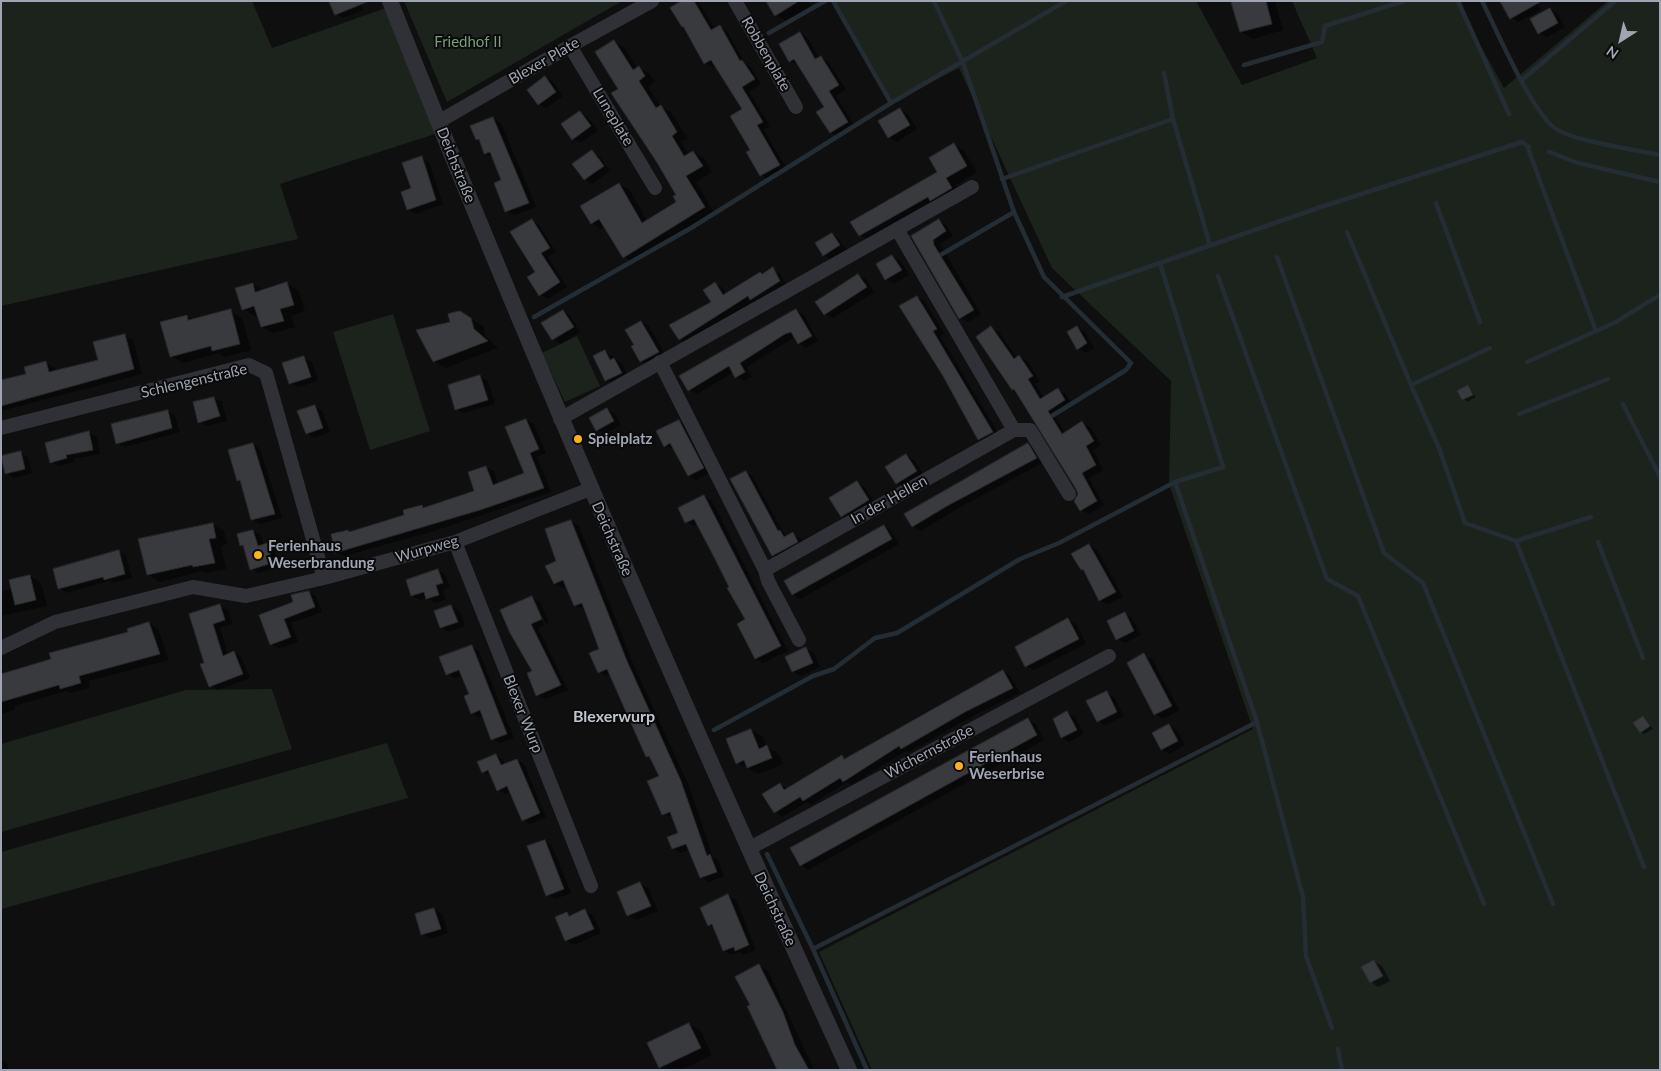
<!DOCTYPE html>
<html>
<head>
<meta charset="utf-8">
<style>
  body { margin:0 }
  #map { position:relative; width:1661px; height:1071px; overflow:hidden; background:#0f0f10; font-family:Lato,sans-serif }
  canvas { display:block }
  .frame { position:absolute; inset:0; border:2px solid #9fa5b2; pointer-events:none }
  .north { position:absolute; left:1596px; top:15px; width:50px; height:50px; -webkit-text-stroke:4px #0a0a0b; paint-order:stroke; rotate:215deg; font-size:14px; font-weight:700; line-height:20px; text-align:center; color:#9fa5b2 }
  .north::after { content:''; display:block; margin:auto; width:18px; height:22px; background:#9fa5b2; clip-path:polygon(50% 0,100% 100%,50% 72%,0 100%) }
</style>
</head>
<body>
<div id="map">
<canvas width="1661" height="1071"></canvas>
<div class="frame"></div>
<div class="north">N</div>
</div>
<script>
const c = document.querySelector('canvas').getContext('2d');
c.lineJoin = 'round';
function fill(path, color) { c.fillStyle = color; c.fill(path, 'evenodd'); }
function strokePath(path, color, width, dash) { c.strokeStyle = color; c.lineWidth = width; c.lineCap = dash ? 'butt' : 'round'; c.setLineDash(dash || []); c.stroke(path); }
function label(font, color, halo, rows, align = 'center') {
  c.font = font + ' Lato,sans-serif'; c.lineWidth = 4; c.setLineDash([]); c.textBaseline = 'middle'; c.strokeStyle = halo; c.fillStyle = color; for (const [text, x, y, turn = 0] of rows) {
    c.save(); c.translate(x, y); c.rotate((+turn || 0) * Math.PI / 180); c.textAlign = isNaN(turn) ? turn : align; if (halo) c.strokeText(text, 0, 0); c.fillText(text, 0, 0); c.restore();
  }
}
const green = new Path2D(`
  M1,1H252L272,48L386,8L435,134L280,184L298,239L1,306Z
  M404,1H622L447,102Z
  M833,1H1196L1242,85L1317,58L1292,1H1456L1504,88L1608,1H1660V1070H872L819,952L1253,729L1169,484L1171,381L1052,268L959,68L891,103Z
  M393,314L430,431L370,450L333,332Z
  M577,336L600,386L565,402L542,353Z
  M272,689L292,749L1,832V744L186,690Z
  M387,743L408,798L1,909V852Z`);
const shadow = new Path2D(`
  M360,1L364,10L343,18L336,14Z
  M683,1H698L715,29L720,27L727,31L745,63L750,66L761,84L749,92L770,126L764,130L787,169L769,180L761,175L752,150L744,109L716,65L713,67L705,63Z
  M768,1H808L812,7L788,22L776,15Z
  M1232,1H1275L1283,30L1253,39L1241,32Z
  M1536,1L1541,10L1518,22L1511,18Z
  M1550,9L1558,14L1565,27L1547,37L1539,33Z
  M800,33L808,38L819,58L828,62L846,89L836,96L855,126L838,137L830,132L826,107L798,65L790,61Z
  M614,42L624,47L637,68L649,73L655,82L648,87L661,107L671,112L687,138L681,142L689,155L693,152L704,158L712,172L696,182L714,213L634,263L624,257L605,226L602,229L591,223L619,184L630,190L647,222L678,203L677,195L620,89Z
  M546,78L553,82L563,96L546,108L539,104Z
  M900,109L908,114L917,129L897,142L889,137Z
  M580,112L588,117L598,131L580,143L573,139Z
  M493,118L501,123L536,207L514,215L506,211L502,181L493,158L485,153L481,141L477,139Z
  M954,145L964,151L977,172L956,185L962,194L870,241L860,235L938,172Z
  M592,152L599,156L610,171L592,184L585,179Z
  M421,158L429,162L443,204L416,214L408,209Z
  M532,220L539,225L556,252L548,257L567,287L548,299L540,295Z
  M939,221L946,225L953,236L940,244L981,314L968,322L960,318L913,237Z
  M832,234L839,239L847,250L832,260L824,255Z
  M892,256L900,260L909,275L894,283L886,279Z
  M773,269L780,273L787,286L759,303L754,301L687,344L679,339L712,302L715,284L723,288L726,294Z
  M858,275L866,279L874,292L833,318L825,314Z
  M253,284L264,291L287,284L299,291L305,311L291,316L295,327L274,333L262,327L258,315L255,316L243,309Z
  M917,297L925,302L944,333L940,336L1000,436L987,444L979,439Z
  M796,310L804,315L818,341L806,348L799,343L795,337L793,338L747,367L752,377L744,381L736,377L734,372L697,394L689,390Z
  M230,311L242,318L251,350L225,357L219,353L183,363L171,356L187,316L194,320Z
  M563,311L570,316L580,332L561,344L553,339Z
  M460,313L483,326L486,337L498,348L446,368L434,361L452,323Z
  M641,322L649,326L666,356L649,366L641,361L633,347L636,345Z
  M1077,327L1085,332L1094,348L1086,353L1078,349Z
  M991,328L999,332L1017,358L1019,357L1027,361L1040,381L1035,384L1044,398L1058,390L1066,394L1072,405L1055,416L1065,433L1082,423L1090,427L1101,445L1093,450L1103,470L1089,478L1104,505L1089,514L1081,510L1078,489L1017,391L1013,389Z
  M124,335L133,340L142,374L1,411V381L28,375L46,363L55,368L56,372L99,361Z
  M605,351L622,364L629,378L614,385L606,380L595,356Z
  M304,358L312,362L318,381L298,387L290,383Z
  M480,376L488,381L495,404L464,413L456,409Z
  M1468,387L1476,397L1467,402L1459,392Z
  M214,398L222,402L227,421L207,426L199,422Z
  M315,406L322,411L330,432L314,438L307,433Z
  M607,410L615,414L621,425L604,434L597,430Z
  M168,411L175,416L180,432L125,447L117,443Z
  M526,420L534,424L546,453L537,457L551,492L431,532L344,556L336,552L348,531L350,532L406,516L422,506L426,509L476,492L486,467L494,471L498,485L526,474Z
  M679,421L687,426L711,472L696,480L688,475L674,449L665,446Z
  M89,433L97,437L100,454L73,459L74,462L59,466L51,462Z
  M253,444L260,449L282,518L260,524L252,519L242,482L238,480Z
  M1028,445L1035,449L1044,462L955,510L921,531L913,526L905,514Z
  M21,453L28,457L32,473L14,478L6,473Z
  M906,455L914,460L924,476L904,488L897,483Z
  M746,472L753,477L784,534L788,536L793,534L801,538L805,546L780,560L773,555Z
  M857,483L865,487L876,505L849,521L842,516Z
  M704,496L712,501L788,651L763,663L756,659L747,620L698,524L694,526L686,522Z
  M571,521L579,526L634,666L689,786L713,857L718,860L724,876L709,882L701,878L690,849L680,853L673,848L679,833L673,817L663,814L661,777L652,759L647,756L611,674L606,676L599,672L600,650L585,609L575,606L567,586L563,588L555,584L547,567L557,562Z
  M212,524L224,531L227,544L221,546L226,569L206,573L202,571L160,582L148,575Z
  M884,526L891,531L899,544L800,599L793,595Z
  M253,531L261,535L264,546L274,549L279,567L259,573L252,569L246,548L241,545Z
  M1089,545L1097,550L1123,597L1107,604L1099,600L1086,572L1082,570Z
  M118,551L126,556L132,578L113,583L109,581L67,593L59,588Z
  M438,570L445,575L450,587L443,590L446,599L435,603L426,598L420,600L412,596Z
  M30,576L41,583L47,606L1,616V591L12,589Z
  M308,592L316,596L322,612L291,623L298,642L279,649L271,644L260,616L295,603Z
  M532,598L540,602L549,623L538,628L568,690L545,699L537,695L534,672L511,632ZM533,602H536L546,624L544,625Z
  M220,606L228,610L232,624L220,628L228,655L234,653L241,657L250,678L218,690L210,686L190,615Z
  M451,606L459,610L465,626L449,632L441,627Z
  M1125,614L1132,618L1141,635L1125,643L1117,639Z
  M1068,620L1076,624L1086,644L1034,670L1026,666Z
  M149,623L158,629L169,660L88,681L90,688L70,693L66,691L14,706L15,710L1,714V675L53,660L130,633Z
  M471,646L479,651L514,738L500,743L492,739L483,716L479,718L472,713L471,694L463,675L455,678L447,674Z
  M806,649L814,653L820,667L801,676L793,672Z
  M1144,655L1152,659L1179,710L1163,719L1155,714L1128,663Z
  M1003,671L1010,676L1020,693L973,716L909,752L906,751L851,785L847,782L811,805L807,802L782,817L775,812L780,785L788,789L842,757L846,759Z
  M1107,693L1114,697L1124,716L1105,725L1098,721Z
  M1067,713L1075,717L1084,734L1069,742L1062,738L1056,728Z
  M1643,717L1653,729L1644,734L1641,732Z
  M1028,720L1036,724L1044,740L808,870L801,865Z
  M1169,726L1177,730L1185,745L1169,754L1162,749Z
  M751,730L763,737L767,747L779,754L783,764L759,774L737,763Z
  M496,755L503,759L505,765L517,760L524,764L546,817L530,824L523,820L510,792L505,794L498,790L492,775L483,772Z
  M545,841L552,846L571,893L555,899L547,895Z
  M640,883L648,888L658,911L636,920L628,915Z
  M728,896L736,900L756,950L744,955L739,952L732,955L724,951L715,928L709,925Z
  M434,909L442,914L448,933L430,939L422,934Z
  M585,911L593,915L601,933L574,945L566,940L567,913L572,916Z
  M1374,961L1382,966L1390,981L1378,987L1371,982Z
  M759,966L768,971L814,1070H776L778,1068L751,1005Z
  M689,1024L701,1031L712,1055L681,1070H665L660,1067Z
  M1,1060L7,1063L9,1070H1Z`);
const stream = new Path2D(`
  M833,1L891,103
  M934,1L963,63L1014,212L1044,277L1131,363L1126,370L1047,419
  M1458,1L1509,114
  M1482,1C1497,31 1532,113 1556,129C1574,141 1636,150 1660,155
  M769,33L825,1
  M1244,65L1322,42L1325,26L1404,1
  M1164,73L1173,119L1210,245
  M1522,80L1615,1
  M1527,146L1596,331
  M1549,152L1578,163L1660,182
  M1002,179L1173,119
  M1436,203L1480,322
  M1347,232L1411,385
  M937,257L1014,212
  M1277,257L1384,553L1423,583L1553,904
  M1218,276L1327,579L1358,596L1484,904
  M1062,297L1318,208L1522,142L1529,147
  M534,317L691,228L891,103L1066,1
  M1490,348L1411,385L1439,448L1465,523L1516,541L1644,867
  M1527,362L1614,323L1660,295
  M1623,404L1660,477
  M1519,414L1608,379
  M1175,482L1257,722L1303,897L1306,956L1332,1028
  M1516,541L1591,517
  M1598,542L1643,658
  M714,730L813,676L834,669L875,638L897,633L1020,559L1059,543L1175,482L1223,467L1160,263
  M767,854L813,949
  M1338,1049L1342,1070
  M867,1070L813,949L1257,722`);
const building = new Path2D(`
  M329,1H367V2L335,15Z
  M681,1H694L711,30L720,25L740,61L742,60L755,79L742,87L763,122L757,125L780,165L760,176L746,152L750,150L730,116L742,109L711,60L704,64L683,26L682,27L670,8Z
  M766,1H799L775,16Z
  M1231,1H1266L1272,24L1240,32Z
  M1500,1H1542L1510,19Z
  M1550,8L1558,23L1538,34L1530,19Z
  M800,32L815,59L821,56L839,85L829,91L848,122L830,133L816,112L824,107L794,59L789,62L779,44Z
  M614,40L633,70L639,66L645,76L639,81L656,108L661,105L677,132L672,136L684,156L693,151L703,166L686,176L705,207L623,258L599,219L591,224L580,206L619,183L642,223L676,202L673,196L676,195L656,161L611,93L618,89L595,52Z
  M545,76L556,92L538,105L527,90Z
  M900,108L910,125L888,138L878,121Z
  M580,111L591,126L572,140L561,124Z
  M493,117L529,203L505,212L494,183L501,180L490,152L484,154L479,139L476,140L470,126Z
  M954,143L967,166L946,178L952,188L930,201L928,197L859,236L850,222L937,172L929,158Z
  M592,150L604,166L584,180L572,164Z
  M422,156L436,200L407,210L401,192L411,188L402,163Z
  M532,219L550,248L541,253L560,282L539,296L527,277L535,272L510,232Z
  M939,219L946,231L933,240L934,245L974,310L959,319L911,236Z
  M832,233L840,245L823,256L815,243Z
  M892,255L902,270L885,280L876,264Z
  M773,267L780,281L750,300L748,296L679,340L669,325L711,302L703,290L715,282L723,295L760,272L762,274Z
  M858,274L867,287L824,315L815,302Z
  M287,282L294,305L280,309L284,321L261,327L254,306L242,310L235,288L253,283L255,292Z
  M917,296L937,329L933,331L993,432L978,440L943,376L899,306Z
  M231,309L240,344L212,351L211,346L170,357L160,322L187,315L188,320Z
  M796,309L812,336L798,344L791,332L785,334L740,363L745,372L735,378L729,366L688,391L679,376Z
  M563,310L574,327L552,340L541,323Z
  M460,311L471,318L474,329L488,341L433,362L416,330L450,322L448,314Z
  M641,321L659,352L640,362L631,346L634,345L625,330Z
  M991,326L1014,359L1019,355L1033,376L1028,379L1040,399L1058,388L1065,400L1048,411L1062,434L1082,421L1094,441L1086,446L1096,465L1082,473L1097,501L1080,511L1074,501L1078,494L1076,489L1014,389L1012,390L976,337Z
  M1077,326L1087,343L1077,350L1067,332Z
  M125,334L134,369L1,406V380L26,374L24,367L46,361L49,372L98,360L93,342Z
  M605,350L610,360L614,358L622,373L605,381L593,356Z
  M304,356L311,377L289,384L282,363Z
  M480,375L488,400L455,410L448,385Z
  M1468,385L1473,395L1462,400L1457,391Z
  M214,397L220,416L198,423L193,402Z
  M315,405L323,428L306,434L297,411Z
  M607,408L614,421L596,431L589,418Z
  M168,410L172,428L116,444L111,424Z
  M526,419L539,449L530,453L544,488L480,510L335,553L331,534L348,530L349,532L404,515L403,510L422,505L423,508L474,491L468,472L486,466L493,485L524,473L505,427Z
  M679,420L704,468L688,476L670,443L664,447L656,431Z
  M89,431L93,450L66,455L67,458L50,463L45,443Z
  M253,443L275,514L251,520L240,480L237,481L228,450Z
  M1028,443L1037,458L947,506L912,527L904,514Z
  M21,451L25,469L5,474L1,456Z
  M906,454L917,471L896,484L885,467Z
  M746,471L778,531L780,530L784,537L793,532L798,542L772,556L730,479Z
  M857,481L869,500L841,517L829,498Z
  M704,495L781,646L755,659L737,624L745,619L727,588L729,587L715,559L694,519L685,523L678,508Z
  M571,520L627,661L681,781L707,856L710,854L717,872L700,878L686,844L672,849L667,837L678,833L670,812L662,815L647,781L659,776L649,756L646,757L607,669L598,673L589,653L599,649L582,603L574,606L563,580L554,584L545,566L556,561L545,529Z
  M213,523L216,538L209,539L215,563L193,567L192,565L147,575L138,539Z
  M884,525L892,539L792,595L784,581Z
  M253,530L258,546L267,543L272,563L250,570L243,545L240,546L237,534Z
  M1089,544L1116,592L1099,601L1083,569L1081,570L1071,554Z
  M119,550L125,574L104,580L103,577L58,589L53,569Z
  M438,569L443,583L436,585L439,595L426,599L424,592L411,596L406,580Z
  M30,575L36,600L15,605L9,580Z
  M309,591L315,607L284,619L291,637L270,645L259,615L293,602L291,595Z
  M532,596L542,619L531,624L561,685L536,696L527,673L532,671L510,633L500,610Z
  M220,604L225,620L213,624L223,656L234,651L243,674L209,687L200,664L204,663L189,614Z
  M451,605L458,622L440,628L434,611Z
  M1125,612L1134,631L1116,640L1107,621Z
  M1068,618L1079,639L1025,667L1015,647Z
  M149,622L160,654L79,676L81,683L60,689L59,685L1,702V674L51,659L49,653L128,632L127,629Z
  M472,645L507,734L491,740L480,710L471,714L464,696L469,694L459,670L446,675L439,657Z
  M806,647L813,663L792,672L785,657Z
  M1144,653L1172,706L1154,715L1127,663Z
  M1003,670L1013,688L965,712L901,749L899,746L843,782L840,778L803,801L800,797L774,813L762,794L780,783L784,790L842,755L844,759Z
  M1107,691L1117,712L1097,722L1086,701Z
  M1067,711L1077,730L1061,738L1053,719Z
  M1643,716L1650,726L1640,733L1633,723Z
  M1028,718L1037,735L800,866L790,848Z
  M1169,724L1178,741L1161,750L1152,733Z
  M751,729L759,749L767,745L772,758L747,768L744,760L736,764L726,739Z
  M496,754L501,765L517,759L540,813L522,821L507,786L497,791L488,770L482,773L477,762Z
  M545,840L564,889L546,896L527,846Z
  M640,882L651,906L627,916L617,892Z
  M728,894L749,945L735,951L734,947L723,951L712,924L708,926L700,908Z
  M434,908L441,929L421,935L415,914Z
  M585,909L594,929L565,941L555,917L567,912L569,916Z
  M1374,960L1383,976L1370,983L1361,967Z
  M759,964L783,1012L795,1045L809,1070H777L747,1006L750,1005L735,977Z
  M689,1023L701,1048L659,1068L647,1043Z`);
const minor = new Path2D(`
  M735,1L796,107
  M570,46L655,188
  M438,122L570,46L652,1
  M897,229L1014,430H1030L1069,494
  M660,362L765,570L768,581L799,640
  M560,419L972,187
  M1,428L249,365L266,373L324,578
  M455,542L591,886
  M765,570L1014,430
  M1,648L55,622L193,587L246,596L324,578L455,542L590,489
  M748,849L1109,656`);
const tertiary = new Path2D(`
  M390,1C533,362 688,717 849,1070`);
const markers = [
  [578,439,5,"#fdb21a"],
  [258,555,5,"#fdb21a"],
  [959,766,5,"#fdb21a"]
];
const parkNames = [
  ["Friedhof II",468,42]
];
const streetNames = [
  ["Robbenplate",766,54,60],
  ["Blexer Plate",544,61,-30],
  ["Luneplate",613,117,59],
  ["Deichstraße",456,165,68],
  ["Schlengenstraße",194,381,-13],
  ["In der Hellen",889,500,-29],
  ["Deichstraße",612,539,66],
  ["Wurpweg",427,549,-16],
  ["Blexer Wurp",523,714,68],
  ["Wichernstraße",929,752,-28],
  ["Deichstraße",775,909,65]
];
const poiNames = [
  ["Spielplatz",588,439],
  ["Ferienhaus",268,546],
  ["Weserbrandung",268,563],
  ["Ferienhaus",969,757],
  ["Weserbrise",969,774]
];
const neighbourhoodNames = [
  ["Blexerwurp",614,717]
];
fill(green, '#1b231c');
fill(shadow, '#0007');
strokePath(stream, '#252d34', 4.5);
fill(building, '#383a3e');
strokePath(building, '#29292d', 1);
strokePath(minor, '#303136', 14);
strokePath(tertiary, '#303136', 16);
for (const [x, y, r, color] of markers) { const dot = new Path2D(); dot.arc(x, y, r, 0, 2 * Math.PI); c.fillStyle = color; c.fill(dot); strokePath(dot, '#0a0a0b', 2); }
label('15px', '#749f77', '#0a0a0b', parkNames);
label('15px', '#9fa5b2', '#0a0a0b', streetNames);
label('bold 15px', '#9fa5b2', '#0a0a0b', poiNames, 'left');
label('bold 16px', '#c0c4ce', '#0a0a0b', neighbourhoodNames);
</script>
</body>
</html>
